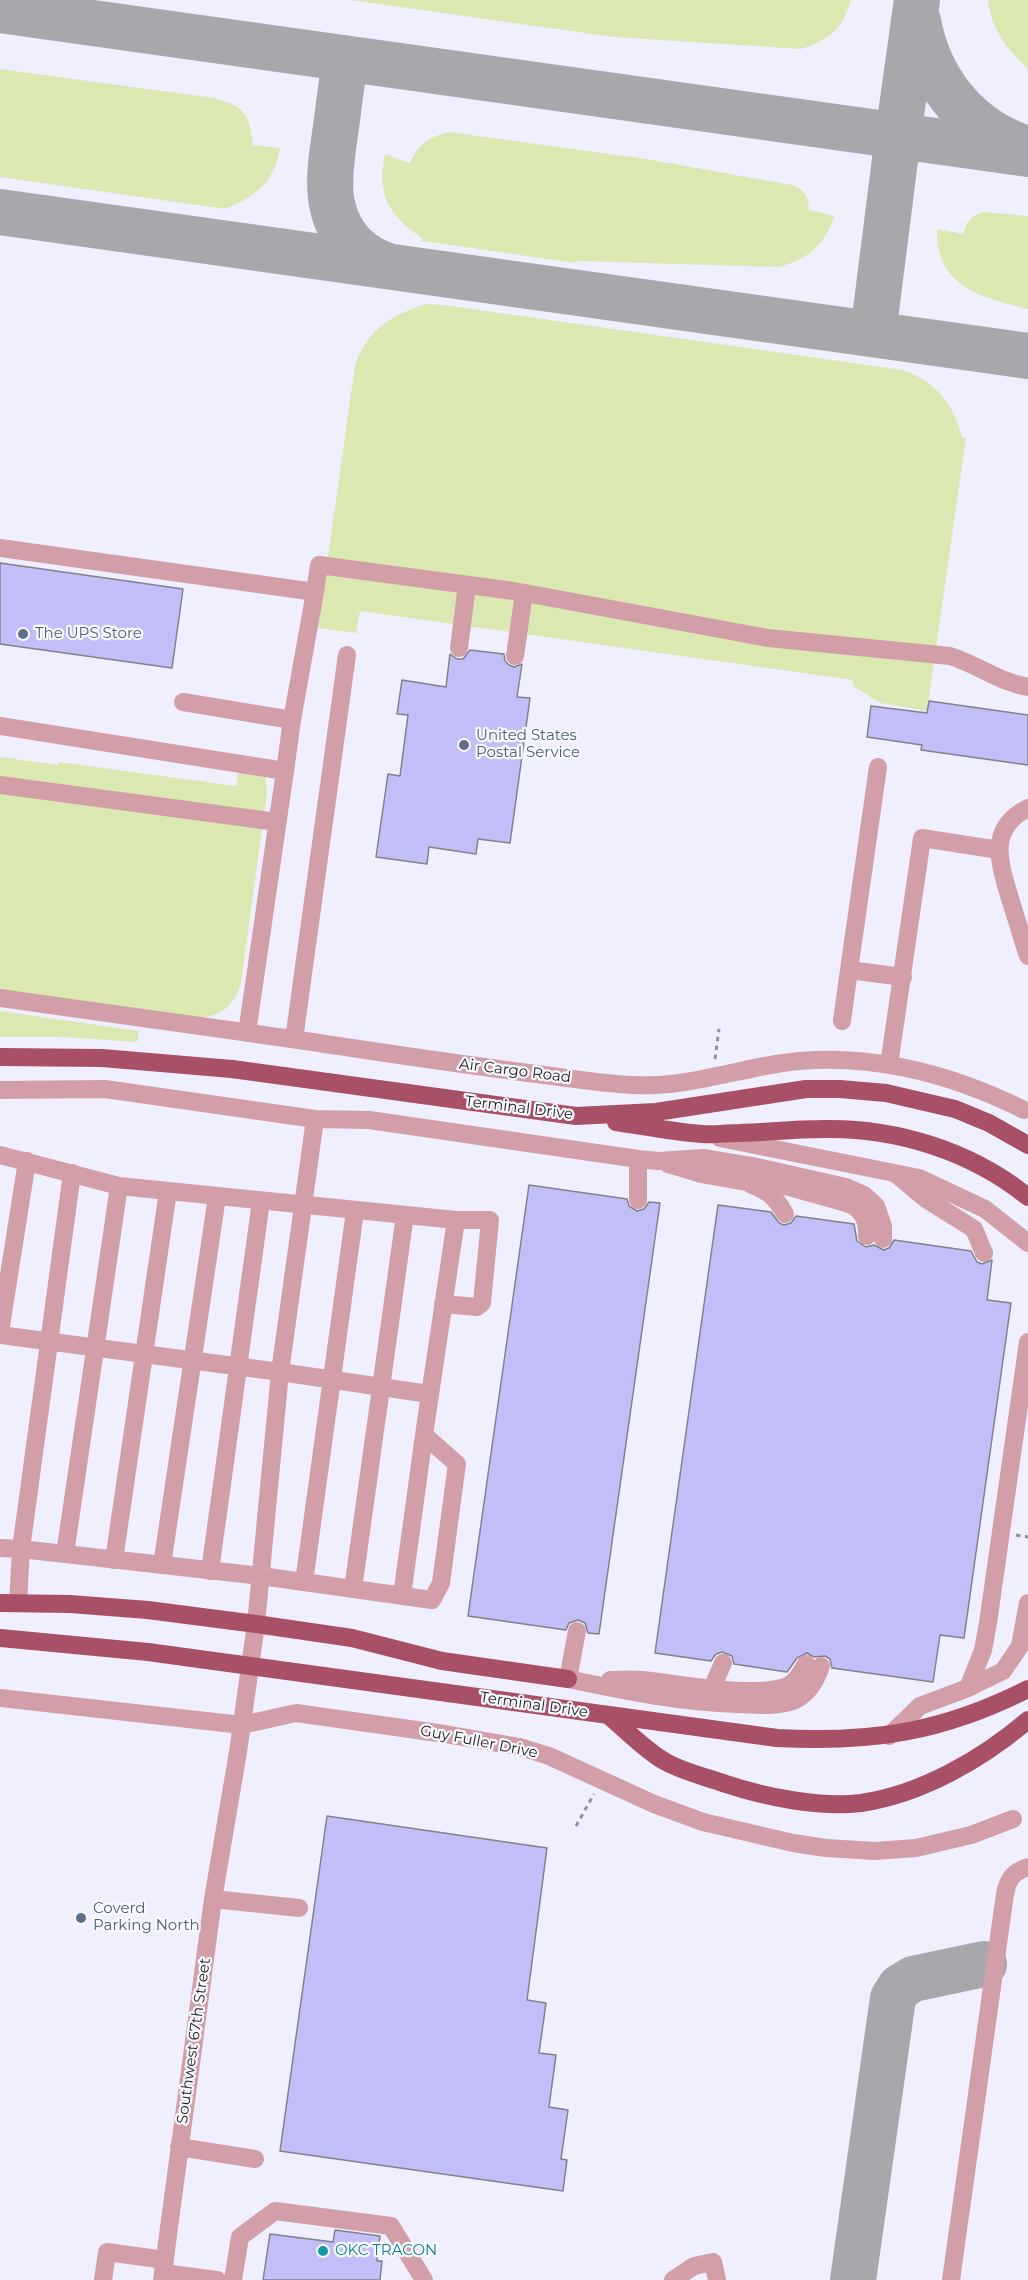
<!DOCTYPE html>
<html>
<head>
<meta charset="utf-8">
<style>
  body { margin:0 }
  canvas { display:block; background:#f9f9ff }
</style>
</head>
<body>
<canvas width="1028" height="2280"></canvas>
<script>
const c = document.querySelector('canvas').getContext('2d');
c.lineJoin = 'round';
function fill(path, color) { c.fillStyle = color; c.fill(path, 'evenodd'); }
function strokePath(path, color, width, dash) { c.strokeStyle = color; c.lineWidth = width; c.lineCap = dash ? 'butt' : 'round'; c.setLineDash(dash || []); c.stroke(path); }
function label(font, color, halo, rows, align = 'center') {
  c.font = font + ' Montserrat,sans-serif'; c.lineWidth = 4.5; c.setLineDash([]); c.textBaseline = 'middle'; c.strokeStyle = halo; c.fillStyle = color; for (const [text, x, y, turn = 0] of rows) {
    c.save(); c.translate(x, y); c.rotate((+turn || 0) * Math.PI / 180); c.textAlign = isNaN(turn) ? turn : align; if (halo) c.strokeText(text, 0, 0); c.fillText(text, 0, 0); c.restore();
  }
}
const built = new Path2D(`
  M0,0H1028V2280H0Z`);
const green = new Path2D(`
  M350,0H851C842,29 830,40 801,49L614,37Z
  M988,0H1028V69C1006,47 992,32 988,0Z
  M0,69L214,98C244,106 250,114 253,145L280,148C274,183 256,196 225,209L0,177Z
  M449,132L646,159L792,185C805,189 809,198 809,210L835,216C823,246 810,258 779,267L576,261L575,263L422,241V238C388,215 377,195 385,154L410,163C420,142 427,138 449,132Z
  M984,212L1028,216V309C983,298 935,287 937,229L963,234C967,221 970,216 984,212Z
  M425,304L444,305L903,370C935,381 955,405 962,438H966L927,711L880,703L853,686V680L360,611L356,633L318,628L355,365C369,328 389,317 425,304Z
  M0,757L58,765L59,762L236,786L240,761L265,773L267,792L241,983C235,1005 221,1017 198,1018L0,990Z
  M0,1011L139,1031L137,1042L60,1037H0Z`);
const taxiway = new Path2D(`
  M0,10L1028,154
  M918,21C928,77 964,126 1019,146
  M345,58C342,81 339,104 336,127C330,169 321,211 353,245C363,255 375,262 388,266
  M0,212L1028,356
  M873,334L898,136L917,0
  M853,2280L893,1998L900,1987L913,1979L984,1964`);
const building = new Path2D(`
  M0,563L183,589L172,668L0,644Z
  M470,650L504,654L505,661L509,665L514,667L522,664L517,697L530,698L510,843L478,839L476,854L429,847L427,864L376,857L388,774L400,776L408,715L397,714L402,680L446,687L450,654L457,659H463Z
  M929,701L1028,715V765L921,750L922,745L867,737L871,706L927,713Z
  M529,1185L627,1199L629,1206L637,1211L644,1209L649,1202L660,1203L599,1634L588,1633L585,1623L578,1620L569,1623L566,1630L468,1616Z
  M718,1205L771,1212L779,1223L784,1225L791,1223L796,1216L854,1224L857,1241L866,1247L874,1245L884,1250L889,1248L894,1240L971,1251L977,1262L982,1264L992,1260L987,1300L1011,1303L979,1531L964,1638L940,1635L933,1682L832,1668L830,1659L825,1656L814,1657L807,1653L797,1658L787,1672L734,1664L732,1656L722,1652L716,1654L711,1661L655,1653Z
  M327,1816L547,1848L527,2000L546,2003L539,2053L556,2055L549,2107L568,2110L561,2159L567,2160L563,2191L280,2151Z
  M335,2230L380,2236L377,2261H382L380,2280H263L270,2234L333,2242Z`);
const path = new Path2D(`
  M715,1059L719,1029
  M1016,1535L1028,1537
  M576,1826L594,1794`);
const minor = new Path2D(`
  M0,548L315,592L292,720L285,771L0,726
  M315,592L319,565L514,591L768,638L950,656C979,665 998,682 1028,687
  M459,648L467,585
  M515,656L524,593
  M183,702L292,720
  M878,767L849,970L903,977
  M0,785L277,822
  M1028,808C985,829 1001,867 1011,902C1017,920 1022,938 1028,956
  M0,998C117,1015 235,1030 352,1048C411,1057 469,1065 528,1073C563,1077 597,1083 632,1085C681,1088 728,1072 776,1064C861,1050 948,1072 1024,1110
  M842,1021L849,970
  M247,1033L285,771
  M294,1039L347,655
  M889,1065L922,838L999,850
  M0,1090L105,1089L315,1119L369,1120L638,1159L658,1161L703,1158L757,1167L846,1187L864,1195L876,1206L883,1226V1239
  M720,1138L919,1178L985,1209L1028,1243
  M0,1155L119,1186L456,1220L424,1435L457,1464L441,1583L432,1600L261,1576L21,1549L72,1173
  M668,1164L701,1174L746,1182L775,1183L850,1204C863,1211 868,1221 867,1236
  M896,1174L926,1199L974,1229L984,1253
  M750,1184C769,1192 775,1196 785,1214
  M638,1200V1159
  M443,1304L477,1307L482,1303L490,1220H456
  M0,1332L27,1161
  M0,1335L280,1372L429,1394
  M0,1548L21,1549L18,1603
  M65,1554L119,1186
  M114,1560L168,1191
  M162,1565L217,1197
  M210,1571L261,1201
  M304,1582L355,1211
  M353,1589L405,1215
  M402,1596L424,1435
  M568,1679C625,1691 680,1702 738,1704C756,1705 775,1707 793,1701C808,1695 816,1681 821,1666
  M568,1679L577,1631
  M610,1680C621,1680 631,1679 642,1680C676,1683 761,1700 789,1685C797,1681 801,1672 806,1664
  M712,1688L723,1663
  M968,1688L983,1650L988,1623L1028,1342
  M0,1698L242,1725L296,1713L445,1734L520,1747L549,1756L654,1804L703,1822L793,1843L826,1848L875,1851L916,1848L971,1835L1013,1819
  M889,1736L920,1706L968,1688L1003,1671L1020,1646L1028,1603
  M213,1899L299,1908
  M179,2147L255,2159
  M163,2273L217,2280
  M103,2280L107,2252L165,2260
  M162,2280L213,1899L238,1752L256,1624L280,1372L315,1119
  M233,2280L240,2237L275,2211L391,2226L424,2280
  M673,2280L694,2266L713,2262L717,2280
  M951,2280L1005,1894C1008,1879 1013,1872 1028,1867`);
const major = new Path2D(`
  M0,1057L102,1058L232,1069L576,1116L656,1112L806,1089H840L886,1093L955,1109L989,1123L1028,1145
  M616,1122C644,1126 673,1132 702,1134C714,1135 726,1133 738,1133C767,1132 796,1129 825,1129C897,1128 971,1151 1028,1197
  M0,1603L70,1604L148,1610L256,1624L352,1638L442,1661L568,1679
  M0,1638L148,1652L777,1738C872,1743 943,1732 1028,1689
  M609,1716C625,1729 647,1752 666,1762C684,1772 706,1777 726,1784C765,1797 820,1808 861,1803C922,1794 982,1759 1028,1720`);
const markers = [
  [23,634,6,"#5c6f8a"],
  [464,745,6,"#5c6f8a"],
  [81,1918,6,"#5c6f8a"],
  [323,2251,6,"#0f9aa8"]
];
const serviceNames = [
  ["The UPS Store",35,634],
  ["United States",476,736],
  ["Postal Service",476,753],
  ["Coverd",93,1909],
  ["Parking North",93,1926]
];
const streetNames = [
  ["Air Cargo Road",515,1071,7],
  ["Terminal Drive",519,1108,7],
  ["Terminal Drive",534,1705,8],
  ["Guy Fuller Drive",479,1742,11],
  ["Southwest 67th Street",194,2041,-82]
];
const cultureNames = [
  ["OKC TRACON",335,2251]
];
fill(built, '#efefff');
fill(green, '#dce8b2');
strokePath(taxiway, '#a8a8ac', 46);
fill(building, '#c2bff8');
strokePath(building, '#818189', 1.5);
strokePath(path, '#909095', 3, [4.5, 4.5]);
strokePath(minor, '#d29fa8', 18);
strokePath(major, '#a85065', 18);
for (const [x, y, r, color] of markers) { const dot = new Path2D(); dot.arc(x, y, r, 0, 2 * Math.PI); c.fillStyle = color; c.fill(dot); strokePath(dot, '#f9f9ff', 2); }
label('15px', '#4e5e75', '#f9f9ff', serviceNames, 'left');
label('15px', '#1e1e21', '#f9f9ff', streetNames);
label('15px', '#0d838f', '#f9f9ff', cultureNames, 'left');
</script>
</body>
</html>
